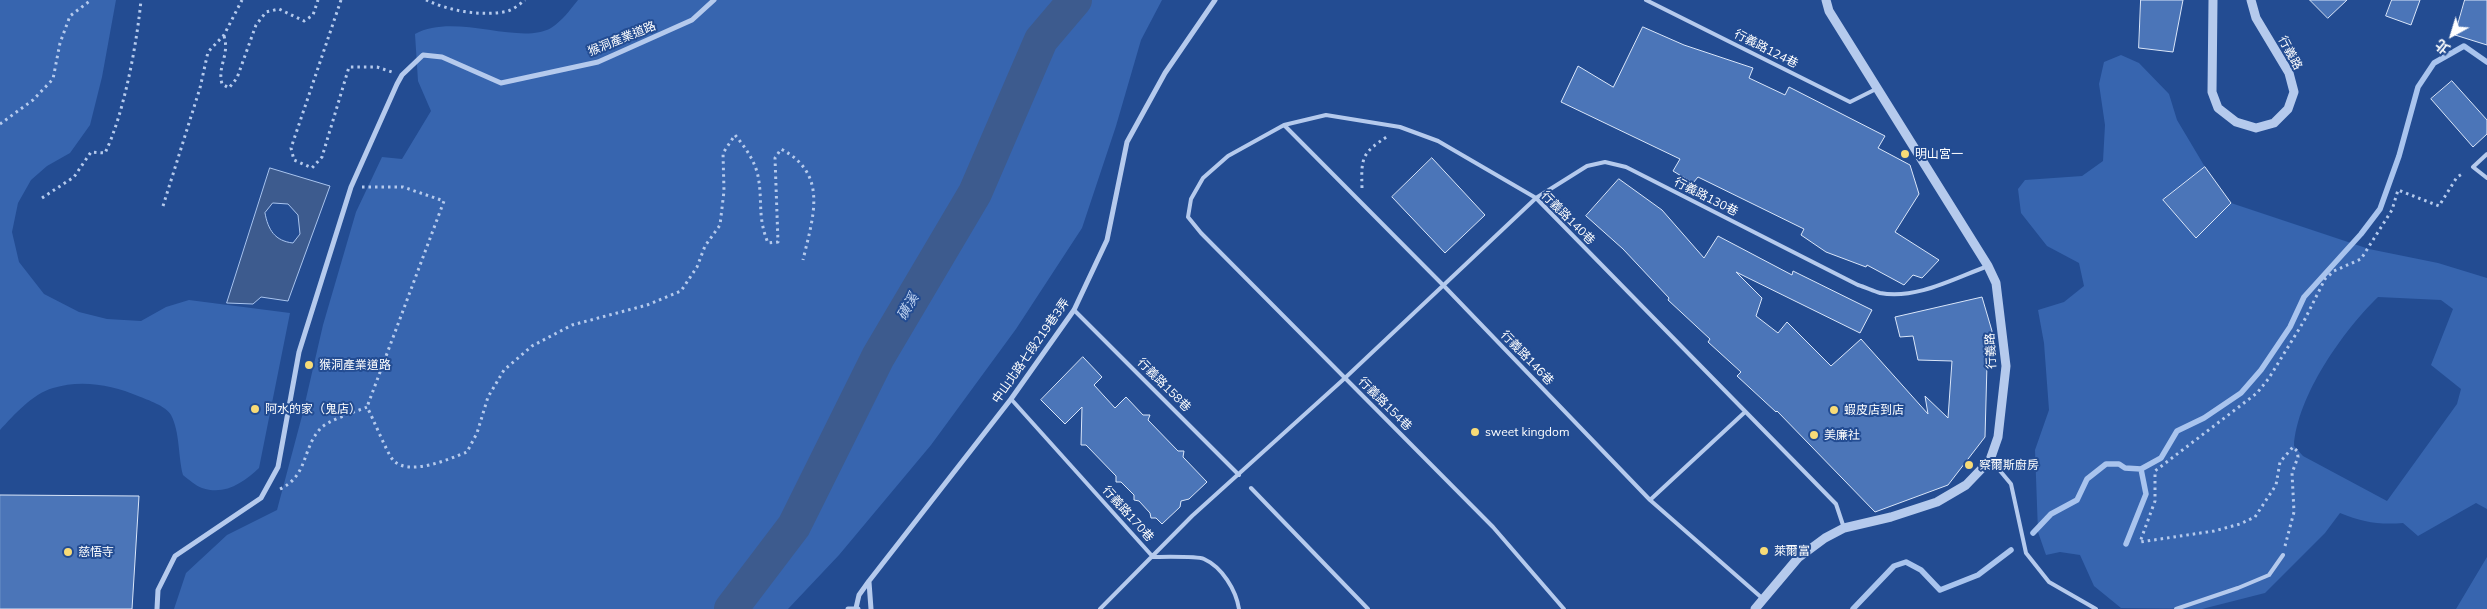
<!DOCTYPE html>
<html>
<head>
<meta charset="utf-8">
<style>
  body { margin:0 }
  #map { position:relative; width:2487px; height:609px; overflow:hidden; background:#234c92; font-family:Mulish,"Noto Sans TC",sans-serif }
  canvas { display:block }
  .north { position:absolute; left:2427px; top:10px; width:50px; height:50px; -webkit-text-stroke:4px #234c92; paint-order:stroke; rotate:219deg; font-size:14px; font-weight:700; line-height:20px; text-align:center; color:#fff }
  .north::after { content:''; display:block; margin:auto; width:18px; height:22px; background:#fff; clip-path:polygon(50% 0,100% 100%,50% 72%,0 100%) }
</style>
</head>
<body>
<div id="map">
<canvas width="2487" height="609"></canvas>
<div class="north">北</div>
</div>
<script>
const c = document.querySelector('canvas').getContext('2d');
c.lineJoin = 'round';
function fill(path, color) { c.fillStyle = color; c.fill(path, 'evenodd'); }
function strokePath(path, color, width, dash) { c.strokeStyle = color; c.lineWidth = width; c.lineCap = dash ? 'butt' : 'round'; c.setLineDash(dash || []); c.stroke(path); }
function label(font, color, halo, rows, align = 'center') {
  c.font = font + ' Mulish,"Noto Sans TC",sans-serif'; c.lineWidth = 4; c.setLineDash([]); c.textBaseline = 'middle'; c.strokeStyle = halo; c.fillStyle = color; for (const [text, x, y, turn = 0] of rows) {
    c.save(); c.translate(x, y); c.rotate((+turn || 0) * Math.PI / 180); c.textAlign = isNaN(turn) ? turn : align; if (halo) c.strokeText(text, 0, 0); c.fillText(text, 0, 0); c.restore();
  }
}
const green = new Path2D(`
  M0,0H116L102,77L90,125L70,153L47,166L31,180L18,203L12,232L19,262L44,294L79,312L107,319L141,321L166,307L189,300L290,313L259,468C244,482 225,496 202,488C196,486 188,479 183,475C178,456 180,432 171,415C166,406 148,400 138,396C113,385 81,379 53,388C32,394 14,415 0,430Z
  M578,0H1162L1141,40L1116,126L1082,228L1016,329L931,445L839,555L788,609H174L186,573L227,535L277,510L302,416L323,325L356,212L382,157L402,159L431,111L418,81L415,34C455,12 519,46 551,28C562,21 570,10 578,0Z
  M2121,55L2139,63L2169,94L2177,120L2205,167L2163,200L2196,238L2231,203L2369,249L2438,263L2487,278V509L2476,503L2418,536L2403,523C2379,525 2362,522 2340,513L2325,533L2265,593L2202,609L2121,608L2094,586L2080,555L2060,552L2046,555L2038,532L2035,450L2049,410L2044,343L2038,310L2064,302L2084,286L2079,263L2047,246L2021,213L2018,189L2025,180L2082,176L2103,161L2105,125L2099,84L2104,62ZM2378,297L2441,300L2453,309L2431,365L2461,389L2457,404L2387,501L2303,456L2294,446C2297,396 2343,331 2378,297Z
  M2487,557V609H2456Z`);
const water = new Path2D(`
  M270,168L330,186L288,301L261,297L253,304L227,303ZM273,203L288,204L298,215L300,234L293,243C275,241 268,230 265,213Z`);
const stream = new Path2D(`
  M2033,533L2051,514L2077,500L2087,479L2106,464H2119L2125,468L2141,469L2161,458L2177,431L2204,418L2241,393L2261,370L2290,327L2304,297L2361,234L2380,209L2399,156L2418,87L2434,63L2464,46L2487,62
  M2126,544L2146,494L2141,469
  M1853,609L1894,566L1906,562L1921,570L1940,590L1978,575L2011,550`);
const river = new Path2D(`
  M731,609L794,526L878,357L975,193L1041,40L1075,0`);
const building = new Path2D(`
  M2141,0H2183L2173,52L2139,48Z
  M2310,0H2347L2328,18Z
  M2392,0H2420L2411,25L2386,16Z
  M2465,0H2487V45L2455,35Z
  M1643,27L1684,45L1753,68L1749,78L1785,95L1789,87L1885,136L1878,148L1910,165L1919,194L1895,232L1939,260L1922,278L1913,275L1904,285L1867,265L1866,267L1826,252L1801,235L1804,229L1698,177L1693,183L1673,171L1680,159L1561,102L1578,66L1613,87Z
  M2452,81L2487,120V134L2473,147L2431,99Z
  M1432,158L1485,215L1445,253L1392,197Z
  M2205,167L2231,203L2196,238L2163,200Z
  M1619,179L1662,210L1704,258L1718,236L1792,275L1793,271L1872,310L1860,333L1736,272L1762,298L1756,316L1778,333L1787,322L1831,366L1861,339L1928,414L1925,396L1948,418L1952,361L1918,360L1913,336L1900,337L1895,317L1982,297L1992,331L1987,364L1985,437L1948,485L1875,512L1777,411L1776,412L1737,376L1741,372L1708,342L1710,339L1668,300L1669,298L1623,249L1586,216Z
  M1083,357L1102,377L1094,385L1115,408L1126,397L1143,415H1150L1148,420L1178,451H1184L1183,457L1207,482L1189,499L1181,501L1180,507L1162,524L1156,518H1151L1150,513L1139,501L1134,500V495L1121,482H1116V476L1086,445H1081L1082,407L1065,424L1041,400Z
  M0,495L139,496L132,609H0Z`);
const path = new Path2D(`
  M341,0L291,148L294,160L312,168L322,157L349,67H377L392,72
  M426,0C450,11 482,17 508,11C514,9 520,4 525,0
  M224,36C230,55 217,66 222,84L229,88L237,78L256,25L266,12L279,9L304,21L313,15L318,0
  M0,124L33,100L53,79L60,43L70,16L91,0
  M362,187H403L444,201L367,407
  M1362,188C1361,157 1362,153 1388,136
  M42,198L74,177L91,152L105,153C124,114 137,43 141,0
  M163,206L200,88L208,52L224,35L242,0
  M280,489C308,476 302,449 320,429C328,420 355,412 367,407C373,418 387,453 393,460C409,477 449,459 467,452L477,433L488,397L504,370L532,346L572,325L647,305L681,291L697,267L705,246L720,225L724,191L723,153L735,135C745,147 755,161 758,176C763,202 757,216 768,243L778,242L775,158L781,149C829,174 813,217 803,260
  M2285,546L2294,512L2292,473L2298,457L2297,451L2293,447L2280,462L2276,485L2255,517L2240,524L2214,531L2140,542L2155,501V471L2257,393L2269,378L2304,321L2325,279L2334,271L2361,259L2392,210L2398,190L2439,206L2457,177L2464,173`);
const service = new Path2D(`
  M1646,0L1850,102L1878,88
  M1284,125L1444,286L1650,500L1762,598
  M2487,154L2473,167L2487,178
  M1074,310L1239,475
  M1011,399L1153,557C1162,557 1197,556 1204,559C1222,567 1236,590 1239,609
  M1991,460L2011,484L2026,553L2049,582L2096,609
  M1251,488L1368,609
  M1650,500L1745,412
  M1100,609L1192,516L1345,378L1536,198L1587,166L1605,162L1626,167L1858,285C1865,287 1873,291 1880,293C1916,300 1955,278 1988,266
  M1564,609L1493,527L1201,233L1188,217L1191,199L1203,178L1228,156L1284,125L1326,115L1400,127L1438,141L1536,198L1836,504L1844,528
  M2176,609L2238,588L2269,575L2283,555`);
const minor = new Path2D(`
  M869,582L871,609
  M856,608L859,595L869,581L1011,399L1074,310L1107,240L1127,142L1165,73L1215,0
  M157,609L158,590L175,556L261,498L278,467L299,352L351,187L397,84L402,75L423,55L442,57L501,83L598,62L692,20L714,0
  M848,609H858`);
const tertiary = new Path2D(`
  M2213,0L2212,92L2218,108L2236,122L2256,128L2274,123L2288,109L2294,92L2289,73L2256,18L2251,0
  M1755,609L1798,558L1825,538L1844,528L1891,517L1937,502L1966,485L1990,460L1998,437L2006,366L1996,283L1988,266L1829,11L1826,0`);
const markers = [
  [1905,154,5,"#f8db77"],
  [309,365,5,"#f8db77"],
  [255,409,5,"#f8db77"],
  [1834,410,5,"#f8db77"],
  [1475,432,5,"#f8db77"],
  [1814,435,5,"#f8db77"],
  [1969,465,5,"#f8db77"],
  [1764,551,5,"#f8db77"],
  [68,552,5,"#f8db77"]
];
const streetNames = [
  ["猴洞產業道路",622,39,-22],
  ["行義路124巷",1766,49,27],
  ["行義路",2290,53,62],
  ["行義路130巷",1706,197,27],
  ["行義路140巷",1568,218,45],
  ["中山北路七段219巷3弄",1031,351,-55],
  ["行義路",1991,351,-93],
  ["行義路146巷",1527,358,46],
  ["行義路158巷",1164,385,45],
  ["行義路154巷",1385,404,45],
  ["行義路170巷",1128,514,48]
];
const poiNames = [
  ["明山宮一",1915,154],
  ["猴洞產業道路",319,365],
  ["阿水的家（鬼店）",265,409],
  ["蝦皮店到店",1844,410],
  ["sweet kingdom",1485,432],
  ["美廉社",1824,435],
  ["察爾斯廚房",1979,465],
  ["萊爾富",1774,551],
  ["慈悟寺",78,552]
];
const waterNames = [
  ["磺溪",908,307,-60]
];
fill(green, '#3765af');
fill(water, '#3d5b8e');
strokePath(water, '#a9c4ee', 1);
strokePath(stream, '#a9c4ee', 5.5);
strokePath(river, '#3d5b8e', 34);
fill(building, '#4b75b8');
strokePath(building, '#dae6f9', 1);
strokePath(path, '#b5caed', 3, [2.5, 4]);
strokePath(service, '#b5caed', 4);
strokePath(minor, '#b5caed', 5);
strokePath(tertiary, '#b5caed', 9);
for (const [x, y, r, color] of markers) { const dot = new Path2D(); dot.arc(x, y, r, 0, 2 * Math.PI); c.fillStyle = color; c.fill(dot); strokePath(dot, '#234c92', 2); }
label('12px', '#fff', '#234c92', streetNames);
label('12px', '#fff', '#234c92', poiNames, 'left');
label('italic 14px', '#c1d5f3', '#234c92', waterNames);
</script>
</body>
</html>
